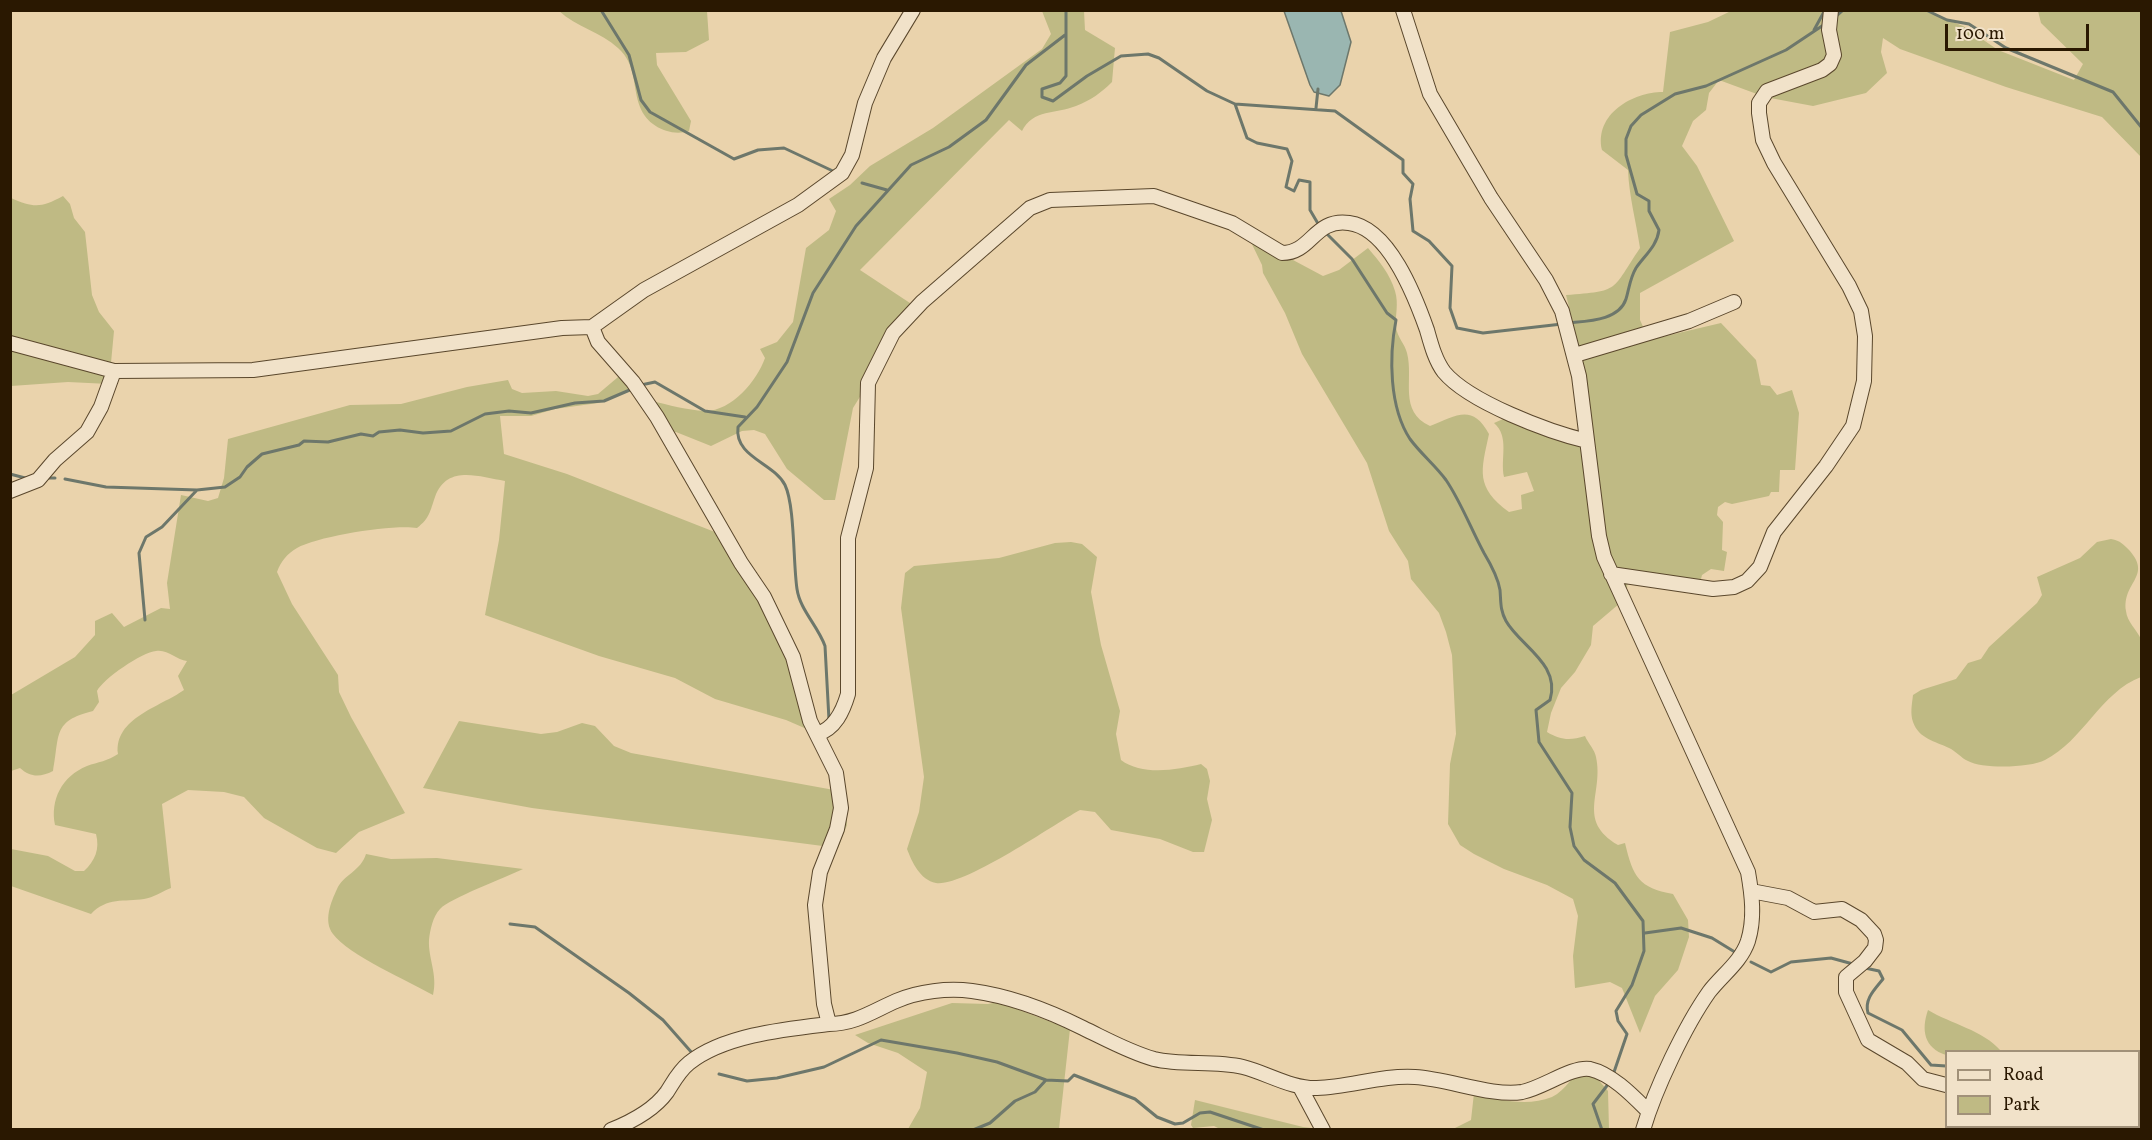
<!DOCTYPE html>
<html>
<head>
<meta charset="utf-8">
<style>
  body { margin:0 }
  #map { position:relative; width:2152px; height:1140px; overflow:hidden; background:#ead3ac; font-family:Vollkorn,serif }
  canvas { display:block }
  .frame { position:absolute; inset:0; border:12px solid #2a1801; pointer-events:none }
  .legend { position:absolute; left:1945px; top:1050px; width:195px; height:78px; box-sizing:border-box; background:#f1e2c9; border:2px solid #a19179; margin:0; padding:8px 10px; list-style:none; font-size:18px; color:#2a1801 }
  .legend li { display:flex; align-items:center; gap:12px; height:30px }
  .legend b { width:30px; border:2px solid #a19179 }
  .scale { position:absolute; left:1945px; top:24px; width:144px; height:27px; box-sizing:border-box; border:3px solid #2a1801; border-top:0; padding-left:8px; font-size:18px; line-height:21px; white-space:nowrap; color:#2a1801; -webkit-text-stroke:4px #f1e2c9; paint-order:stroke }
</style>
</head>
<body>
<div id="map">
<canvas width="2152" height="1140"></canvas>
<div class="frame"></div>
<ul class="legend">
<li><b style="height:8px;background:#f1e2c9"></b>Road</li>
<li><b style="height:16px;background:#bfba84"></b>Park</li>
</ul>
<div class="scale">100 m</div>
</div>
<script>
const c = document.querySelector('canvas').getContext('2d');
c.lineJoin = 'round';
function fill(path, color) { c.fillStyle = color; c.fill(path, 'evenodd'); }
function strokePath(path, color, width, dash) { c.strokeStyle = color; c.lineWidth = width; c.lineCap = dash ? 'butt' : 'round'; c.setLineDash(dash || []); c.stroke(path); }
const green = new Path2D(`
  M559,11H707L709,40L686,52L656,53L657,65L691,121L689,131C670,137 647,126 640,107C632,86 637,65 618,48C601,32 576,27 559,11Z
  M1042,11H1084L1085,30L1115,48L1112,82C1101,93 1091,100 1076,106C1056,114 1033,109 1022,131L1009,120L860,270L919,309L906,323L853,408L835,500H824L787,469L765,434L754,430L742,431L711,446L676,432L667,435L652,401C668,405 688,410 704,411C731,412 757,381 765,358L760,349L777,342L793,322L806,248L829,230L836,211L829,199L850,185L870,166L933,128L1042,49L1051,34Z
  M1731,11H1925L1963,26L1998,50L2074,80L2083,64L2041,23L2038,11H2141V157L2102,117L2006,87L1900,49L1883,38L1881,52L1887,73L1866,93L1813,106L1765,97L1719,80L1709,93L1706,110L1693,121L1682,146L1697,166L1734,241L1640,293V320L1649,340L1721,323L1756,360L1761,385L1770,386L1777,395L1792,390L1799,413L1795,470H1780L1779,492H1771L1769,496L1732,504L1725,502L1718,507L1717,515L1723,522L1722,550L1727,552L1724,571L1711,569L1702,575L1699,587L1628,579L1626,598L1593,626L1591,645L1575,672L1561,688L1551,713L1547,732C1560,740 1570,741 1585,736C1588,743 1595,750 1596,757C1604,794 1576,820 1618,845L1625,843C1633,877 1639,888 1673,894L1688,920L1689,937L1678,970L1655,996L1640,1033L1622,988L1610,982L1575,988L1573,956L1578,916L1573,899L1547,885L1504,869L1474,854L1460,845L1448,824L1450,764L1456,734L1452,655L1446,632L1439,613L1411,579L1408,561L1389,531L1367,463L1302,354L1285,313L1263,273L1262,265L1248,236L1323,276L1339,270L1368,248C1379,261 1390,274 1395,291C1399,304 1395,315 1396,327C1397,337 1405,344 1407,353C1414,380 1398,411 1430,426C1456,416 1472,403 1489,434C1481,471 1475,487 1509,512L1522,509L1521,495L1534,491L1527,472L1504,477C1500,458 1510,437 1494,423L1510,416L1574,443L1590,421L1583,363L1566,295C1621,291 1611,291 1640,248C1636,221 1629,196 1628,170L1602,150C1594,114 1633,92 1663,92L1670,32L1708,22Z
  M63,196L70,204L74,218L85,232L92,295L99,312L114,331L109,384L68,382L11,386V198C34,208 41,208 63,196Z
  M624,372L639,388L598,403L555,409L531,416H500L504,454L567,474L725,536L772,608L816,733L786,720L715,699L675,678L599,656L485,615L499,540L505,481C479,477 447,464 435,497C430,511 430,518 417,528C394,524 318,536 297,548C287,554 281,561 277,572L292,604L338,675L339,692L351,717L405,813L359,832L336,853L317,848L264,818L244,797L224,792L188,790L162,804L171,888C163,891 153,898 144,899C124,902 107,897 91,914L11,886V849L48,856L75,871H84C95,861 100,849 96,834L55,825C50,800 62,776 87,766C98,762 108,761 118,754C114,718 160,707 184,690L178,676L187,661C176,660 168,649 156,651C142,652 103,679 97,691L99,702L93,711C52,721 60,735 53,771C41,777 31,778 20,768L11,771V695L75,657L95,635V621L112,613L124,627L161,608L170,609L167,583L181,495L208,501L218,498L224,478L228,439L350,405L401,404L467,387L508,380L512,389L522,393L556,391L588,396L598,394Z
  M2111,539C2121,541 2123,544 2130,551C2152,577 2122,582 2126,611C2127,622 2137,630 2141,639C2145,649 2142,667 2141,677C2101,692 2083,741 2045,760C2030,768 1982,769 1968,761C1961,758 1956,751 1949,748C1935,741 1919,739 1913,722C1910,713 1912,704 1913,695L1921,690L1956,679L1968,663L1981,659L1989,647L2037,603L2042,595L2037,577L2080,558L2097,542Z
  M1071,542L1082,544L1097,557L1091,592L1101,645L1120,711L1116,734L1121,760C1142,776 1177,770 1201,764L1207,769L1210,781L1207,799L1212,820L1204,852H1193L1160,839L1111,830L1095,812L1080,810C1051,826 964,887 936,883C920,880 912,862 907,849L919,812L924,777L901,608L905,573L914,566L999,558L1055,543Z
  M459,721L541,734L557,732L582,723L595,726L614,746L631,753L845,792L847,825L838,848L532,808L423,788Z
  M366,854L391,859L437,858L523,869C505,878 450,898 440,909C433,916 430,930 429,940C428,958 438,975 433,995C410,982 347,954 333,934C323,921 331,902 337,889C343,875 361,871 366,854Z
  M998,1002L1070,1029L1059,1129H908L920,1108L927,1072L898,1053L868,1043L855,1035L952,1003L988,1004Z
  M1928,1010C1951,1024 1983,1030 2001,1051L1946,1052V1055C1924,1048 1921,1030 1928,1010Z
  M1583,1062L1608,1091L1609,1129L1451,1130L1471,1120L1474,1093C1499,1100 1527,1107 1552,1097C1565,1091 1576,1073 1583,1062Z
  M1195,1100L1303,1127L1320,1129L1222,1130L1214,1126L1193,1128L1191,1125Z`);
const water = new Path2D(`
  M1284,11H1341L1351,42L1340,85L1329,96L1314,92L1310,85Z`);
const stream = new Path2D(`
  M601,10L629,55L641,100L650,112L734,159L758,150L784,148L835,172
  M1066,10V76L1060,83L1042,89V97L1053,101L1087,76L1121,56L1148,54L1159,58L1207,91L1235,104L1335,111L1403,160V173L1413,184L1410,199L1413,231L1429,241L1452,266L1450,308L1457,328L1483,333L1562,324
  M1926,10L1947,20L1969,24L2006,48L2113,92L2142,128
  M1835,17L1843,10
  M1814,30L1825,10
  M1235,104L1247,138L1257,143L1287,149L1292,161L1286,187L1294,191L1299,180L1310,182V210L1320,227
  M1316,108L1318,89
  M862,183L887,190
  M1325,232L1352,259L1387,313L1396,320C1389,356 1389,407 1410,439C1421,454 1435,465 1446,480C1461,502 1471,529 1484,553C1490,563 1498,578 1500,590C1501,602 1500,610 1506,621C1520,646 1561,664 1550,700L1536,710L1539,742L1572,793L1570,827L1574,846L1584,860L1615,883L1643,921L1644,951L1632,985L1616,1011L1618,1021L1627,1034L1613,1075
  M1568,323C1586,321 1619,321 1626,299C1629,289 1630,278 1636,268C1645,255 1657,246 1659,230L1649,211V201L1637,194L1626,155V139L1631,126L1641,115L1675,94L1706,86L1786,50L1825,24
  M641,385L655,382L705,411L745,417
  M10,474L29,479
  M45,478H55
  M65,479L106,487L197,490L225,487L240,477L247,467L262,454L299,445L304,441L328,442L361,434L373,436L379,432L400,430L423,433L451,431L485,414L509,411L531,413L575,403L604,401L632,389
  M145,620L139,553L146,537L162,527L197,490
  M829,720L825,646C818,626 800,610 797,589C793,563 795,506 785,485C774,463 734,457 738,427L757,407L787,362L813,293L856,226L911,165L949,147L986,120L1026,65L1065,35
  M510,924L535,927L629,993L663,1020L693,1054
  M1645,933L1681,928L1712,938L1738,954
  M1751,962L1771,972L1791,962L1831,958L1853,964
  M1865,968L1879,971L1883,979C1875,989 1864,999 1868,1013L1902,1030L1931,1065L1946,1066
  M719,1074L747,1081L777,1078L824,1067L881,1040L957,1053L997,1062L1046,1080
  M2132,1126L2136,1130
  M973,1130L990,1123L1015,1101L1035,1092L1046,1080L1068,1081L1074,1075L1135,1099L1157,1117L1175,1124L1183,1123L1200,1113L1210,1112L1264,1130
  M1602,1130L1593,1104L1609,1083`);
const minor = new Path2D(`
  M1403,10L1430,94L1491,198L1546,280L1562,311L1579,376L1599,536L1604,557L1748,872C1752,895 1755,918 1748,941C1741,962 1722,975 1709,992C1685,1026 1655,1089 1643,1130
  M592,327L644,290L798,205L842,173L852,155L865,103L884,58L913,10
  M10,343L114,371L253,370L562,328L592,327L598,342L633,382L657,417L741,563L764,597L793,657L810,721L836,773L841,808L837,829L820,872L815,905L824,1004L829,1024C855,1024 873,1011 896,1001C919,991 948,988 972,991C1010,996 1049,1011 1083,1028C1106,1039 1129,1052 1154,1059C1182,1066 1214,1060 1243,1067C1267,1073 1292,1089 1317,1088C1350,1087 1382,1075 1415,1077C1449,1079 1492,1097 1522,1092C1543,1088 1572,1066 1590,1069C1612,1074 1633,1096 1648,1111
  M1575,355L1689,321L1734,302
  M10,491L38,480L55,460L87,432L101,407L114,371
  M1611,574L1713,589L1734,587L1747,581L1760,567L1774,532L1826,466L1853,426L1864,381L1865,336L1861,311L1849,286L1774,163L1763,140L1759,113V103L1767,91L1822,70L1830,64L1834,55L1829,30L1831,10
  M817,734C835,729 843,711 848,694V538L866,468L868,383L893,333L922,302L1030,208L1050,200L1154,196L1232,223L1282,253C1312,253 1314,218 1349,223C1389,228 1415,296 1427,330C1431,344 1435,360 1444,372C1469,402 1549,432 1587,441
  M1751,891L1788,898L1814,912L1842,909L1861,920L1874,934L1876,940L1875,948L1865,961L1846,977V992L1868,1040L1907,1063L1923,1079L1946,1085
  M1300,1087L1323,1130
  M611,1130C631,1122 654,1110 667,1092C674,1081 679,1071 689,1063C724,1035 786,1029 829,1024
  M2039,1130V1126`);
fill(green, '#bfba84');
fill(water, '#9ab6b1');
strokePath(water, '#6d776b', 1.5);
strokePath(stream, '#6d776b', 3);
strokePath(minor, '#5a472c', 16);
strokePath(minor, '#f1e2c9', 14);
</script>
</body>
</html>
